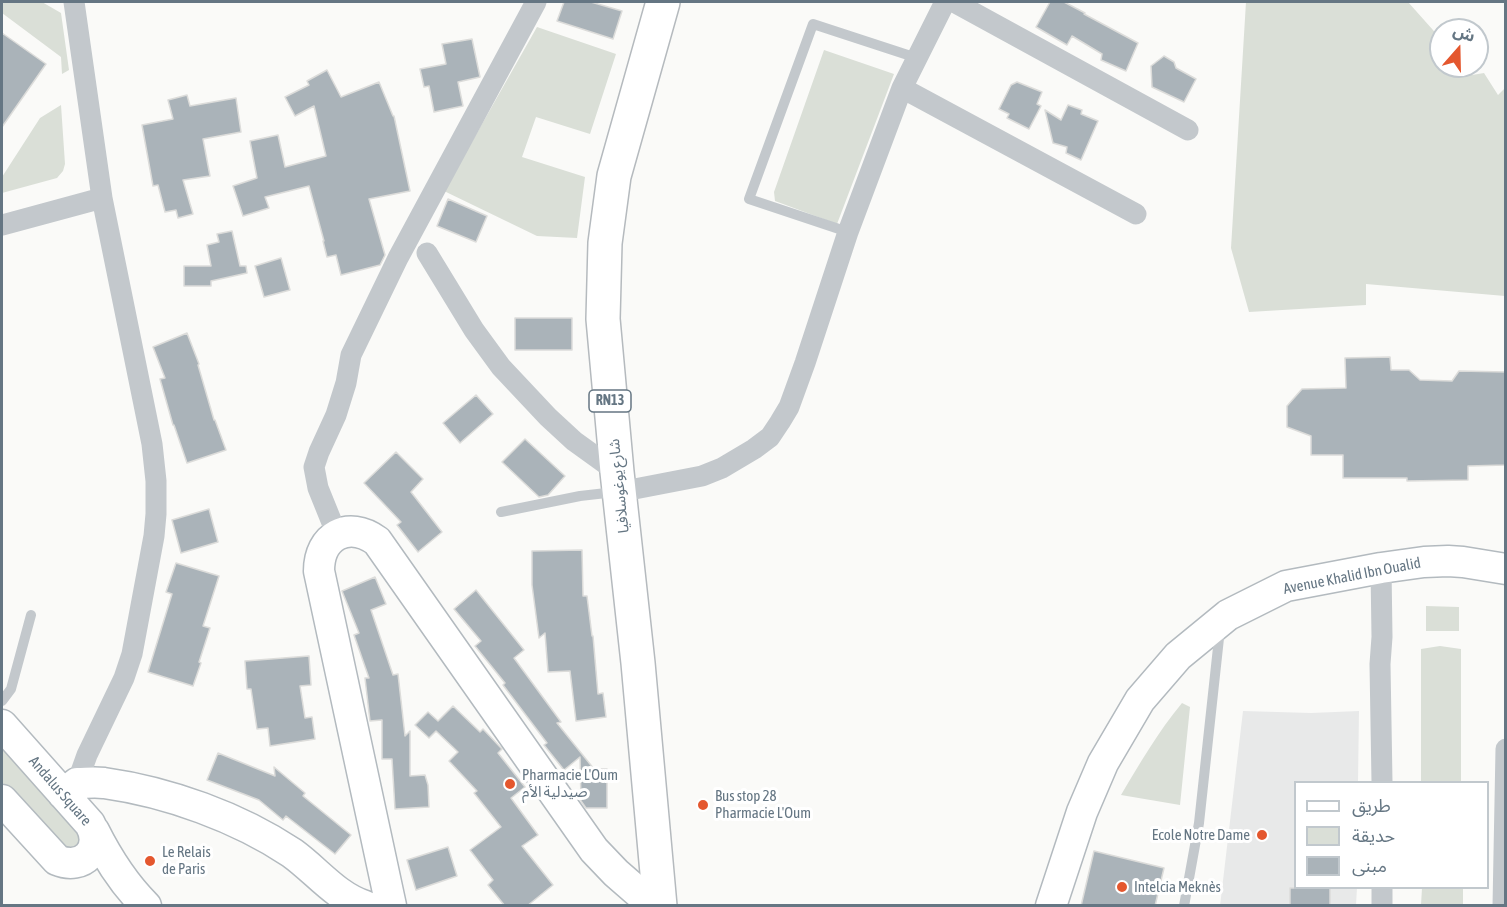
<!DOCTYPE html>
<html>
<head>
<meta charset="utf-8">
<style>
  body { margin:0 }
  #map { position:relative; width:1507px; height:907px; overflow:hidden; background:#fafaf8; font-family:"Asap Condensed","Noto Sans Arabic",sans-serif }
  canvas { display:block }
  .frame { position:absolute; inset:0; border:3px solid #657683; pointer-events:none }
  .legend { position:absolute; left:1294px; top:781px; width:195px; height:108px; box-sizing:border-box; background:#fff; border:2px solid #c1c8cd; margin:0; padding:8px 10px; list-style:none; font-size:18px; color:#657683 }
  .legend li { display:flex; align-items:center; gap:12px; height:30px }
  .legend b { width:30px; border:2px solid #c1c8cd }
  .north { position:absolute; left:1429px; top:18px; width:60px; height:60px; box-sizing:border-box; background:#fff; border:2px solid #c1c8cd; border-radius:50%; rotate:20deg; font-size:16px; font-weight:700; line-height:24px; text-align:center; color:#657683 }
  .north::after { content:''; display:block; margin:auto; width:21px; height:27px; background:#e4572e; clip-path:polygon(50% 0,100% 100%,50% 72%,0 100%) }
</style>
</head>
<body>
<div id="map">
<canvas width="1507" height="907"></canvas>
<div class="frame"></div>
<ul class="legend">
<li><b style="height:8px;background:#fff"></b>طريق</li>
<li><b style="height:16px;background:#dadfd7"></b>حديقة</li>
<li><b style="height:16px;background:#aab3b9"></b>مبنى</li>
</ul>
<div class="north">ش</div>
</div>
<script>
const c = document.querySelector('canvas').getContext('2d');
c.lineJoin = 'round';
function fill(path, color) { c.fillStyle = color; c.fill(path, 'evenodd'); }
function strokePath(path, color, width, dash) { c.strokeStyle = color; c.lineWidth = width; c.lineCap = dash ? 'butt' : 'round'; c.setLineDash(dash || []); c.stroke(path); }
function label(font, color, halo, rows, align = 'center') {
  c.font = font + ' "Asap Condensed","Noto Sans Arabic",sans-serif'; c.lineWidth = 6; c.setLineDash([]); c.textBaseline = 'middle'; c.strokeStyle = halo; c.fillStyle = color; for (const [text, x, y, turn = 0] of rows) {
    c.save(); c.translate(x, y); c.rotate((+turn || 0) * Math.PI / 180); c.textAlign = isNaN(turn) ? turn : align; if (halo) c.strokeText(text, 0, 0); c.fillText(text, 0, 0); c.restore();
  }
}
const built = new Path2D(`
  M1243,711L1311,713L1359,711L1358,782H1296V888H1357L1356,905L1220,906Z`);
const green = new Path2D(`
  M2,2H42L61,13L69,70L62,74L61,57L2,13Z
  M1246,2H1408L1441,39V66H1465L1472,75L1484,73L1498,95L1505,88V296L1366,284V305L1249,312L1231,248Z
  M537,27L616,54L590,134L536,117L522,157L585,177L577,238L537,236L444,191Z
  M824,50L894,74L837,224L775,201L774,192Z
  M61,105L65,164L63,171L57,178L2,193V177L40,118Z
  M1426,606L1459,607V631H1426Z
  M1440,646L1461,649V782H1421V649Z
  M1182,703L1190,707L1180,805L1121,795C1140,763 1158,732 1182,703Z
  M2,743L81,831L82,847L61,849L2,782Z
  M1422,888H1463V905H1421Z`);
const building = new Path2D(`
  M564,2H591L622,11L613,39L557,21Z
  M1050,2H1064L1085,13L1084,14L1138,43L1126,71L1101,60L1102,54L1072,36L1067,45L1036,27Z
  M2,33L46,64L2,127Z
  M472,39L480,77L458,82L463,106L434,112L429,86L424,87L420,69L446,64L442,44Z
  M1164,56L1174,62L1176,68L1196,79L1184,102L1152,87L1151,66Z
  M327,70L341,97L379,82L393,116H394L410,191L369,199L385,255L380,265L341,275L336,255L327,257L323,241H324L309,186L265,197L269,208L243,216L233,186L257,178L250,141L278,135L285,167L326,156L314,106L295,116L285,97L309,85L307,81Z
  M1017,82L1042,92L1037,104L1041,106L1029,129L1007,118L1009,114L999,109L1011,85Z
  M187,95L190,106L236,98L241,132L203,139L210,176L183,180L193,214L178,218L176,210L165,212L158,185L153,186L142,125L173,119L168,100Z
  M1068,105L1082,110L1081,114L1098,121L1081,160L1066,153L1067,147L1053,143L1045,110L1061,120Z
  M448,199L487,216L476,242L437,226Z
  M232,231L240,266H246L247,273L211,281V286H184V266H211L207,245L219,242L217,234Z
  M281,258L290,290L264,297L255,266Z
  M515,318H572V350H515Z
  M187,333L199,364L198,365L214,420H215L226,450L187,463L174,425H173L160,379L165,378L153,347Z
  M1390,357L1391,370H1409L1420,380L1452,381L1459,371L1506,372V465L1468,466V480L1407,481V478H1343V455H1311V436L1287,427V406L1302,389L1346,388L1345,358Z
  M476,395L493,414L460,443L443,423Z
  M525,439L565,476L548,495L539,497L502,462Z
  M396,452L423,479L411,492L442,532L418,552L397,525L401,522L364,483Z
  M209,509L218,542L181,553L172,520Z
  M582,550L583,596H587L592,636H593L598,694L603,693L606,717L576,721L570,671L548,672L545,633L539,638L532,585V551Z
  M176,563L219,576L203,626L210,628L199,662L201,663L193,686L148,672L172,594L166,592Z
  M375,577L386,604L371,610L393,675L398,674L405,736L410,731V776L425,775L428,785L429,807L395,809L392,759H382V720L370,721L365,678H369L354,635L359,633L342,591Z
  M476,590L524,650L514,658L561,722L557,723L594,769H607V808H586L581,801L580,757L564,770L544,745L547,743L503,685L505,683L475,646L481,641L454,609Z
  M309,656L311,685L300,686L305,718L312,717L315,739L270,746L268,728L257,729L251,689H247L245,661Z
  M453,706L480,732L483,729L502,749L498,753L525,787L511,798L538,835L522,846L553,885L527,906H505L488,885L493,880L470,850L501,827L474,793L477,791L449,761L458,752L436,731L429,738L415,725L428,712L438,721Z
  M218,753L275,776L274,767L305,793L303,796L351,835L335,854L286,816L283,820L259,800L207,780Z
  M448,847L457,876L416,890L407,860Z
  M1094,851L1164,868L1155,906H1081Z
  M1290,888H1330V906H1290Z`);
const service = new Path2D(`
  M848,232L749,199L813,24L917,58
  M501,512L580,496L615,492
  M2,701L11,689L31,615
  M1184,906L1199,823L1220,629`);
const minor = new Path2D(`
  M74,2L102,198L152,444L156,481V514L154,536L132,654L124,678L87,755L77,783
  M954,2L1188,130
  M902,88L1136,214
  M2,225L102,198
  M427,253L474,330L501,367L548,417L574,441L617,472
  M619,492L702,476L722,468L754,449L770,437L780,422L789,407L805,363L848,232L902,88L945,2
  M337,535L318,488L314,467L319,452L336,415L346,383L351,355L398,258L536,2
  M1381,568L1382,637L1380,664L1382,782
  M1382,906V888
  M1503,906L1506,749`);
const secondary = new Path2D(`
  M2,725L90,824C104,849 83,871 57,860L2,800
  M63,794L77,783C86,783 95,782 104,783C168,792 238,817 292,853C317,871 335,896 365,906
  M94,831C108,859 124,884 146,906
  M391,906L319,571C319,536 348,520 377,541L594,850L616,873L654,906
  M1051,906L1082,812L1103,763L1140,700L1178,656L1228,615L1286,586L1381,568L1424,562L1448,561L1463,562L1506,569`);
const primary = new Path2D(`
  M660,906L638,663L617,472L603,319L605,243L614,176L663,2`);
const markers = [
  [510,784,6,"#e4572e"],
  [703,805,6,"#e4572e"],
  [1262,835,6,"#e4572e"],
  [150,861,6,"#e4572e"],
  [1122,887,6,"#e4572e"]
];
const shields = [
  [610,401,42]
];
const shieldNames = [
  ["RN13",610,401]
];
const streetNames = [
  ["شارع يوغوسلافيا",619,486,-96],
  ["Avenue Khalid Ibn Oualid",1352,576,-11],
  ["Andalus Square",60,791,49]
];
const poiNames = [
  ["Pharmacie L'Oum",522,775],
  ["صيدلية الأم",522,792],
  ["Bus stop 28",715,796],
  ["Pharmacie L'Oum",715,813],
  ["Ecole Notre Dame",1250,835,"right"],
  ["Le Relais",162,852],
  ["de Paris",162,869],
  ["Intelcia Meknès",1134,887]
];
fill(built, '#e8e9e9');
fill(green, '#dadfd7');
fill(building, '#aab3b9');
strokePath(building, '#dcdcda', 1.5);
strokePath(secondary, '#b3babf', 33);
strokePath(primary, '#b5babe', 36);
strokePath(service, '#c3c8cc', 10);
strokePath(minor, '#c3c8cc', 21);
strokePath(secondary, '#fff', 30);
strokePath(primary, '#fff', 33);
for (const [x, y, r, color] of markers) { const dot = new Path2D(); dot.arc(x, y, r, 0, 2 * Math.PI); c.fillStyle = color; c.fill(dot); strokePath(dot, '#fff', 2); }
for (const [x, y, w] of shields) { const box = new Path2D(); box.roundRect(x - w / 2, y - 11, w, 22, 4.5); c.fillStyle = '#fff'; c.fill(box); strokePath(box, '#657683', 1.5); }
label('bold 14px', '#657683', null, shieldNames);
label('15px', '#657683', '#fff', streetNames);
label('15px', '#657683', '#fff', poiNames, 'left');
</script>
</body>
</html>
